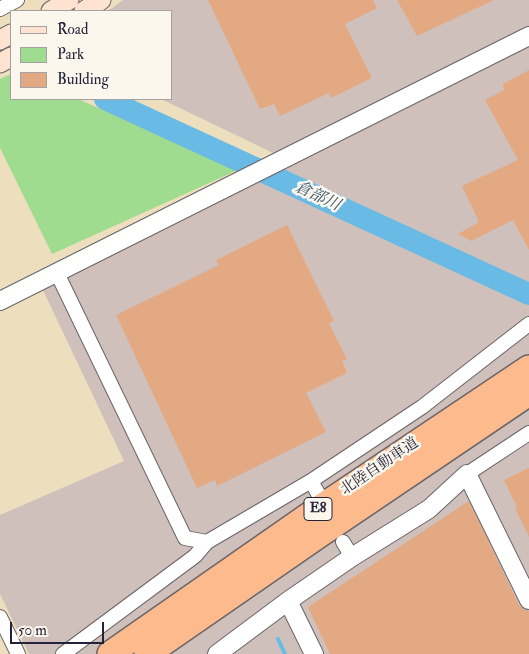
<!DOCTYPE html>
<html>
<head>
<meta charset="utf-8">
<style>
  body { margin:0 }
  #map { position:relative; width:529px; height:654px; overflow:hidden; background:#eddfbd; font-family:"IM FELL Double Pica",serif }
  canvas { display:block }
  .legend { position:absolute; left:10px; top:10px; width:162px; height:90px; box-sizing:border-box; background:#fbf7ec; border:1px solid #a4a2a5; margin:0; padding:6px 9px; list-style:none; font-size:15px; color:#22223b }
  .legend li { display:flex; align-items:center; gap:10px; height:25px }
  .legend b { width:25px; border:1px solid #a4a2a5 }
  .scale { position:absolute; left:10px; top:622px; width:94px; height:22px; box-sizing:border-box; border:2px solid #22223b; border-top:0; padding-left:6px; font-size:15px; line-height:18px; white-space:nowrap; color:#22223b; -webkit-text-stroke:4px #fbf7ec; paint-order:stroke }
</style>
</head>
<body>
<div id="map">
<canvas width="529" height="654"></canvas>
<ul class="legend">
<li><b style="height:6px;background:#fee3d1"></b>Road</li>
<li><b style="height:14px;background:#9fdc8f"></b>Park</li>
<li><b style="height:14px;background:#e3a982"></b>Building</li>
</ul>
<div class="scale">50 m</div>
</div>
<script>
const c = document.querySelector('canvas').getContext('2d');
c.lineJoin = 'round';
function fill(path, color) { c.fillStyle = color; c.fill(path, 'evenodd'); }
function strokePath(path, color, width, dash) { c.strokeStyle = color; c.lineWidth = width; c.lineCap = dash ? 'butt' : 'round'; c.setLineDash(dash || []); c.stroke(path); }
function label(font, color, halo, rows, align = 'center') {
  c.font = font + ' "IM FELL Double Pica","Noto Serif JP",serif'; c.lineWidth = 5; c.setLineDash([]); c.textBaseline = 'middle'; c.strokeStyle = halo; c.fillStyle = color; for (const [text, x, y, turn = 0] of rows) {
    c.save(); c.translate(x, y); c.rotate((+turn || 0) * Math.PI / 180); c.textAlign = isNaN(turn) ? turn : align; if (halo) c.strokeText(text, 0, 0); c.fillText(text, 0, 0); c.restore();
  }
}
const industrial = new Path2D(`
  M123,0H529V654H29L0,594V515L124,461L41,286L231,193L296,164L161,99H171V11H108Z`);
const green = new Path2D(`
  M11,74V99H78L238,170L52,254L0,148V79Z`);
const stream = new Path2D(`
  M278,639L285,654`);
const river = new Path2D(`
  M105,99L529,294`);
const building = new Path2D(`
  M208,0H373L377,8L345,24L372,78L331,98L329,93L280,116L274,104L260,109Z
  M397,0H494L417,36Z
  M529,70V250L513,220L471,241L458,234L479,222L462,186L518,160L485,100L504,90L503,84Z
  M287,225L334,321L329,323L347,359L342,361L347,373L306,393L326,432L217,486L215,480L197,488L116,315L219,265L216,260Z
  M529,468V537L515,508L517,507L504,480Z
  M469,501L519,605L524,609L529,611V654H330L308,607Z`);
const minor = new Path2D(`
  M0,9L17,0
  M57,273L185,538L207,542
  M467,474L529,433
  M311,481L320,497
  M343,542L352,557
  M0,617L18,654
  M63,654L195,556L207,542L311,481L422,407L529,324`);
const tertiary = new Path2D(`
  M0,301L529,36
  M288,601L314,654
  M217,654L288,601L352,557L429,509L467,474L529,600`);
const secondary = new Path2D(`
  M51,11L69,0
  M84,11L101,0
  M0,40L11,34
  M0,63L11,57`);
const motorway = new Path2D(`
  M110,654L308,516L529,368
  M147,654L319,535L529,393`);
const shields = [
  [318,509,28]
];
const shieldNames = [
  ["E8",318,509]
];
const streetNames = [
  ["北陸自動車道",380,467,-34]
];
const waterNames = [
  ["倉部川",317,197,25]
];
fill(industrial, '#d0c0bc');
fill(green, '#9fdc8f');
strokePath(stream, '#69bae4', 4);
strokePath(river, '#69bae4', 22);
fill(building, '#e3a982');
strokePath(minor, '#696468', 16);
strokePath(tertiary, '#696468', 20);
strokePath(secondary, '#696468', 21);
strokePath(motorway, '#696468', 28);
strokePath(minor, '#fff', 14);
strokePath(tertiary, '#fff', 18);
strokePath(secondary, '#fee3d1', 19);
strokePath(motorway, '#fcba8d', 25);
for (const [x, y, w] of shields) { const box = new Path2D(); box.roundRect(x - w / 2, y - 11.5, w, 23, 4); c.fillStyle = '#fbf7ec'; c.fill(box); strokePath(box, '#22223b', 1); }
label('bold 14px', '#22223b', null, shieldNames);
label('15px', '#22223b', '#fbf7ec', streetNames);
label('italic 16px', '#3b5776', '#fbf7ec', waterNames);
</script>
</body>
</html>
